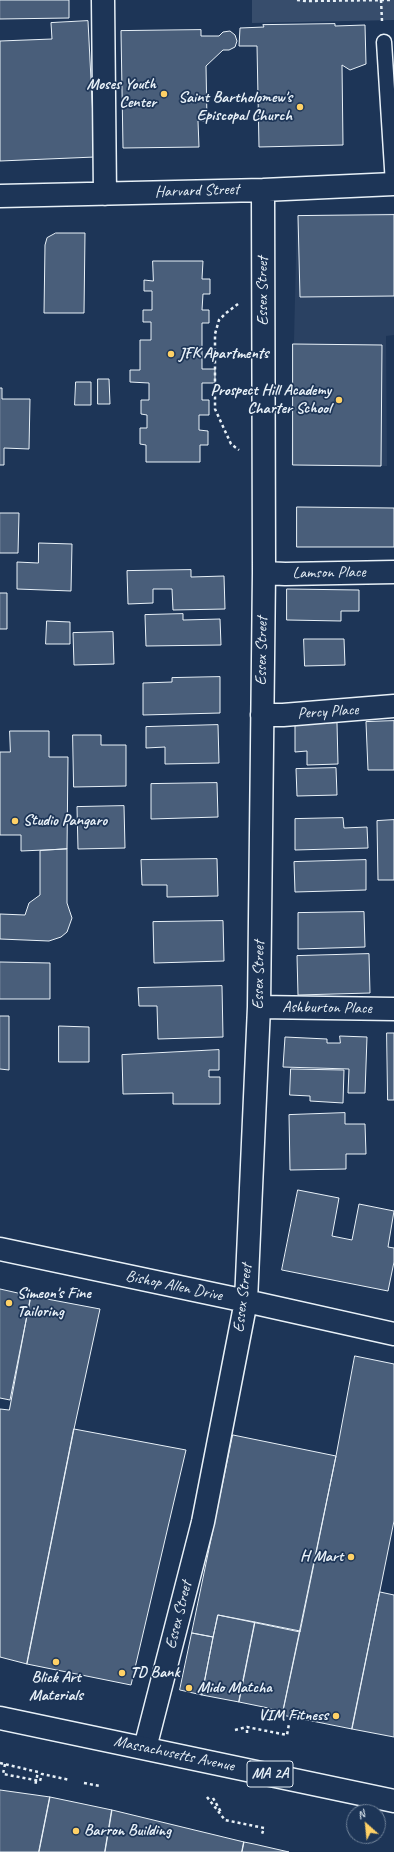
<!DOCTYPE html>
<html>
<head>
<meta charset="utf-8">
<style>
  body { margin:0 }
  #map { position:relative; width:394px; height:1852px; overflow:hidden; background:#1d3557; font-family:Caveat,sans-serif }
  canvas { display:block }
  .north { position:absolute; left:346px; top:1804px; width:40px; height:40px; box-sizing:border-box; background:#1d3557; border:1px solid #6e8097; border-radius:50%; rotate:333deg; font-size:11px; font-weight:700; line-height:16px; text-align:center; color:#e8f1f8 }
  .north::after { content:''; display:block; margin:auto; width:14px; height:18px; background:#ffd166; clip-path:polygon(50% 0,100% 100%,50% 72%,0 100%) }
</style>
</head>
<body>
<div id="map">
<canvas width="394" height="1852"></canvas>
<div class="north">N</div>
</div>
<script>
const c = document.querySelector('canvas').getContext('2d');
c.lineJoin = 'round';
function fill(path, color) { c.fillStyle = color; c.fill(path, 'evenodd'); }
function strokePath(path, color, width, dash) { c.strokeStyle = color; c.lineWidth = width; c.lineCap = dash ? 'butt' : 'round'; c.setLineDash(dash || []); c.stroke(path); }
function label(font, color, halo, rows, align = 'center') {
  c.font = font + ' Caveat,sans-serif'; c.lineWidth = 3.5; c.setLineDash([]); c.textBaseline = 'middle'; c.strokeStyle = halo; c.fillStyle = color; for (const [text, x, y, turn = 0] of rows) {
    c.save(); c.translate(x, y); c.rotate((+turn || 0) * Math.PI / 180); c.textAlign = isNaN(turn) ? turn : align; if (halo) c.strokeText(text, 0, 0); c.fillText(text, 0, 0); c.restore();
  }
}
const built = new Path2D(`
  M394,213V335L386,336L387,466L291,465L297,215Z`);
const green = new Path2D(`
  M252,0H394V20L252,23Z`);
const building = new Path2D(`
  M0,0H69V18L0,19Z
  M88,21L95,157L0,161V41L52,39L51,23Z
  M335,24V26L365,25L366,64L350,70L342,65L343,145L259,147L257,46H239L240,28L264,27L263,25Z
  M201,30V36H219L223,32L230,31L235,35L237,41L235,47L229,50H223L206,66L207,121H198L199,147L123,148L121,31Z
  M394,215V296L300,297L298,216Z
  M56,233H85L84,313H44L45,245L47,238Z
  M153,261H203L202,279H210V294H203L202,310H209V323H202V369H215V383H202V400H209V415H199V430L208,431V445H200V462H146V445L140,444V428H147V415L141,414V400H149V383L130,382V370H140V340H151V322H143V310H152V291H144V280L153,281Z
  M293,344L382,345L381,466L293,465Z
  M98,379H109L110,404H98Z
  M76,382H91V405H75Z
  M0,388H2V399H30L29,449L4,448V465H0Z
  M297,507L394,508V547H297Z
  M0,513H19L18,553H0Z
  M39,543L72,544L71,591L17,589V562L38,563Z
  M191,570V577L224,576L225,609L173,610L172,589H153V603L128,604L127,571Z
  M287,589L359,590V611H341V621L287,620Z
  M0,593H7V629H0Z
  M183,614V620L220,619L221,645L146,646L145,615Z
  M47,621L70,622V644H46Z
  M113,632L114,664L74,665L73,633Z
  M304,639H344L345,665L305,666Z
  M220,677V713L143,715V683L172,682V678Z
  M394,721V770H368L366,722Z
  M337,723L338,764L307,765V751L295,752V724Z
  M218,725L219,763L165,764V747L146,748V727Z
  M10,731H49V757H68L67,849L21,851V835H0V752H10Z
  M73,735H101V745H126V786L74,787Z
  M336,768L337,795L297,796L296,769Z
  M217,783L218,817L151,819V784Z
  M124,806L125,848L78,849L77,807Z
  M343,818L344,828L367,827L368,848L295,850V819Z
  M394,820V880H378L377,821Z
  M67,849V903L72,918L67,932L61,937L49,941L0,939V914L25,915L29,903L40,895V851Z
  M217,859L218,896L167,897V885H142L141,860Z
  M366,860V890L295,892L294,862Z
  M364,912L365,947L298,949V913Z
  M223,921L224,961L154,963L153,922Z
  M369,954L370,993L298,995L297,956Z
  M0,962L50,963V999H0Z
  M222,986L223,1037L158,1039L157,1006H139L138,988Z
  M0,1016H9V1070L0,1069Z
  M59,1026L89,1027V1062H59Z
  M387,1033H394V1100H388Z
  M340,1036L367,1037L365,1093H348L349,1069L283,1067L285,1037L327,1039V1043H340Z
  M219,1050V1070H209V1077H220V1104H173V1093L123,1094L122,1055Z
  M291,1069L344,1070L343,1103L310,1101V1096L290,1095Z
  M345,1113V1124H365L366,1154H346V1169L290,1170L289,1115Z
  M298,1190L339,1198L332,1236L352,1240L359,1204L394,1211L388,1247L394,1248V1262L388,1291L282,1270Z
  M0,1289L31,1296L10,1400L0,1398Z
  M31,1296L100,1309L74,1429L27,1664L0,1657V1409L9,1410Z
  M355,1356L394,1364V1521L352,1729L282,1715L336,1456Z
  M74,1429L186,1450L131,1685L27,1664Z
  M233,1435L336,1456L300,1632L218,1615L213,1637L192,1633Z
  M380,1592L394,1595V1737L352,1729Z
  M218,1615L255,1622L239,1702L202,1695Z
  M255,1622L300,1631L283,1711L239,1702Z
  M192,1633L213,1637L202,1695L180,1690Z
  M0,1790L50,1797L39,1852H0Z
  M50,1797L112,1810L105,1852H39Z
  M112,1810L244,1842L242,1852H105Z
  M244,1842L254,1844L289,1852H242Z`);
const path = new Path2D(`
  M297,0L306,1L391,0
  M381,0L382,21
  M238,304L226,313L219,320L215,334V409L231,444L239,450
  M235,1730L247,1727L287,1735L289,1724
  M247,1733V1727
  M0,1763L38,1772L35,1786
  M5,1764L3,1774L40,1781L42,1774L70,1780
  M84,1783L100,1786
  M207,1797L225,1820L264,1828L262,1834
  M213,1798L221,1812`);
const service = new Path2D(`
  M384,42L393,184`);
const minor = new Path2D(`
  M103,0L105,194
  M0,196L263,190L394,184
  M264,573L285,574L394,572
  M262,715H283L394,706
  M259,1007L394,1009
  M0,1249L246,1301L394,1334
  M145,1748L203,1522L246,1301L259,1007L264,573L263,190`);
const primary = new Path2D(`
  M0,1718L394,1801`);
const markers = [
  [164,94,4,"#ffd166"],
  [300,107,4,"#ffd166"],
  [171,354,4,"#ffd166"],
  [339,400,4,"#ffd166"],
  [15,821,4,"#ffd166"],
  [9,1303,4,"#ffd166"],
  [351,1557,4,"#ffd166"],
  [56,1662,4,"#ffd166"],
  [122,1673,4,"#ffd166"],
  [189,1688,4,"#ffd166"],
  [336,1716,4,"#ffd166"],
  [76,1831,4,"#ffd166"]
];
const shields = [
  [270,1774,46]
];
const shieldNames = [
  ["MA 2A",270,1774]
];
const poiNames = [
  ["Moses Youth",156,85,"right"],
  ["Center",156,103,"right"],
  ["Saint Bartholomew's",292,98,"right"],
  ["Episcopal Church",292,116,"right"],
  ["JFK Apartments",179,354],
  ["Prospect Hill Academy",331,391,"right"],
  ["Charter School",331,409,"right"],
  ["Studio Pangaro",23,821],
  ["Simeon's Fine",17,1294],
  ["Tailoring",17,1312],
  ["H Mart",343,1557,"right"],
  ["TD Bank",130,1673],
  ["Blick Art",56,1678,"center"],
  ["Materials",56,1696,"center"],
  ["Mido Matcha",197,1688],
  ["VIM Fitness",328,1716,"right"],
  ["Barron Building",84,1831]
];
const streetNames = [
  ["Harvard Street",197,191,-2],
  ["Essex Street",263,291,-90],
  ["Lamson Place",329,573,-1],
  ["Essex Street",262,651,-89],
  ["Percy Place",328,712,-4],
  ["Essex Street",259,975,-89],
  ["Ashburton Place",327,1008,1],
  ["Bishop Allen Drive",174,1286,12],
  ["Essex Street",243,1298,-83],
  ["Essex Street",179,1615,-76],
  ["Massachusetts Avenue",174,1754,12]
];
fill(built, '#2a4162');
fill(green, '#374d6c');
fill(building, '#495e7a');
strokePath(building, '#e8f1f8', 1);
strokePath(service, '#e8f1f8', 17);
strokePath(minor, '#e8f1f8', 25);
strokePath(primary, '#e8f1f8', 25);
strokePath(path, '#e8f1f8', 2.5, [3, 3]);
strokePath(service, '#1d3557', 14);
strokePath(minor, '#1d3557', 22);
strokePath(primary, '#1d3557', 22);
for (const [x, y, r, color] of markers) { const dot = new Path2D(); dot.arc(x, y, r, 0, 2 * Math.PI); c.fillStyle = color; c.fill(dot); strokePath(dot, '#1d3557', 1.5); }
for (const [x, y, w] of shields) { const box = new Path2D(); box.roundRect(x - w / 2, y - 13, w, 26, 3); c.fillStyle = '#1d3557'; c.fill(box); strokePath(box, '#e8f1f8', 1); }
label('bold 15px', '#e8f1f8', null, shieldNames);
label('bold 16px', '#e8f1f8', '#1d3557', poiNames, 'left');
label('16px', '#e8f1f8', '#1d3557', streetNames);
</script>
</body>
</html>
